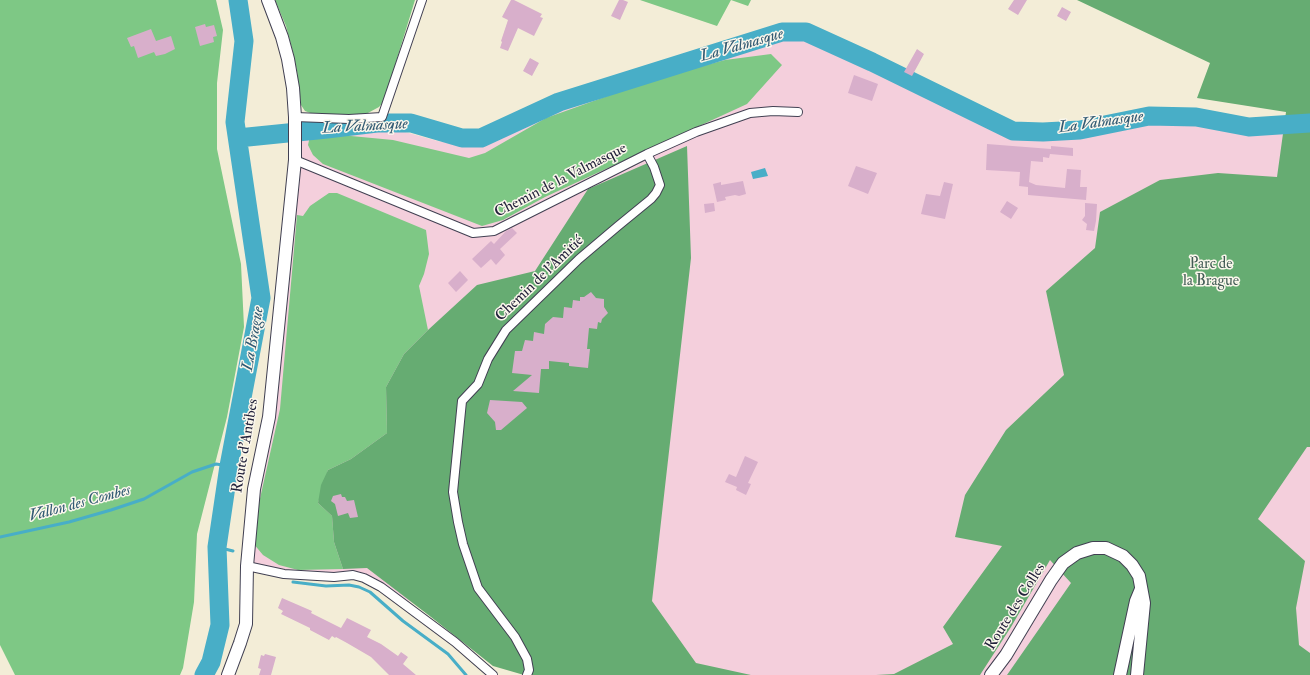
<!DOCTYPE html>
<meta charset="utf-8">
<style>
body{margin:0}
canvas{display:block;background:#f3edd7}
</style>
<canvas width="1310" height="675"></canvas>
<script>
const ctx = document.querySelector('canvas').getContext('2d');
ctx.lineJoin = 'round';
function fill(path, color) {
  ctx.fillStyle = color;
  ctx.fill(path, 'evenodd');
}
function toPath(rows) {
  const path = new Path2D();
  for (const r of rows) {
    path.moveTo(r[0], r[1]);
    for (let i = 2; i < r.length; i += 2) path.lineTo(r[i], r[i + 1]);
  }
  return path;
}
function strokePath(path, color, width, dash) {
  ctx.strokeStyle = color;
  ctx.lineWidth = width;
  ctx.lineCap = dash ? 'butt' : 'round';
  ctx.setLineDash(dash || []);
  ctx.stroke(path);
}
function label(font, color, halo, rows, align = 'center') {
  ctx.font = font + ' "IM FELL Double Pica",serif';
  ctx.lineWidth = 3;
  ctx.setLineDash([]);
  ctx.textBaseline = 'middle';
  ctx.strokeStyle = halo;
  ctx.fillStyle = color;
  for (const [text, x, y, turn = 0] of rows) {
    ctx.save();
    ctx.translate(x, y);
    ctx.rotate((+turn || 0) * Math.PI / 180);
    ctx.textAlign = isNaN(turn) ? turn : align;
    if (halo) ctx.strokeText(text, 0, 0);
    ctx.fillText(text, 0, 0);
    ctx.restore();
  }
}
const built = toPath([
 [782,32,806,32,872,62,1013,131,1043,132,1080,130,1149,116,1196,117,1249,127,1310,123,1310,675,553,675,364,578,248,566,302,138,329,132,375,131,405,132,441,142,462,138,481,138,559,102]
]);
const green = toPath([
 [0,0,216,0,223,30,217,83,217,149,241,264,244,327,227,417,197,534,194,602,183,668,180,675,15,675,0,645],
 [275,0,415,0,384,101,379,107,366,114,324,115,313,114,305,111,301,105,297,71,293,52,286,26],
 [640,0,751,0,748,6,731,0,717,26],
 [771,54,782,65,747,104,545,197,503,220,482,226,323,164,313,155,308,145,310,136,318,134,351,136,393,140,469,158,485,153,546,118,602,98,665,76,725,60],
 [329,193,337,193,426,230,429,254,424,274,419,286,428,330,404,354,386,387,387,433,351,459,328,470,318,503,332,516,334,542,343,569,298,570,279,565,263,555,253,543,259,503,280,409,297,215,303,216,310,206]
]);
const forest = toPath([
 [1077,0,1310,0,1310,447,1307,447,1258,519,1305,561,1296,608,1299,645,1310,653,1310,675,1007,675,1071,583,1050,560,1011,627,980,675,876,675,894,674,953,644,943,627,1002,546,955,537,965,495,1006,430,1064,375,1046,291,1095,248,1100,212,1160,180,1218,173,1277,177,1286,112,1197,98,1210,63],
 [687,146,691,258,652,601,696,663,751,675,524,675,493,666,431,617,367,568,343,569,334,542,332,516,318,503,321,485,328,470,351,459,387,433,386,387,404,354,428,330,477,285,535,271,588,189]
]);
const water = toPath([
 [765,168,768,176,753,179,751,172]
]);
const stream = toPath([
 [0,537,69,522,111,510,144,499,192,472,216,464,229,466],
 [217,547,233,551],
 [293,582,326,586,349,585,359,587,370,592,403,621,448,654,466,675]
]);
const river = toPath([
 [238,138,327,129,377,123,411,123,462,138,481,138,559,102,782,32,806,32,872,62,1013,131,1043,132,1080,130,1149,116,1196,117,1249,127,1310,123],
 [204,675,211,662,220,625,217,547,229,466,261,298,235,122,244,41,238,0]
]);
const building = toPath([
 [511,0,514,0,542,14,540,17,543,18,534,36,518,28,508,51,500,48,502,42,501,41,508,20,502,17],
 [619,0,623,0,628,2,620,20,611,16],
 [1014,0,1027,0,1018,15,1008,9],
 [1062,7,1071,12,1066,21,1057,16],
 [205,24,206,27,214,25,217,36,213,37,214,42,200,46,195,27],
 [151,29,156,41,171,36,175,49,165,54,156,56,154,52,138,58,134,46,131,47,127,38],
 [917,49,924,54,912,76,904,72],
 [530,58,539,63,532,76,523,71],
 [854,75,878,84,872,101,848,93],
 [987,144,1051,149,1051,146,1073,148,1073,156,1050,154,1049,158,1043,157,1043,162,1031,161,1029,182,1036,185,1065,188,1067,169,1081,170,1080,187,1087,187,1086,200,1028,195,1028,187,1019,186,1020,172,986,170],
 [856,166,877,173,868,194,848,186],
 [743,181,746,194,739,196,735,195,725,197,726,200,717,202,713,184,721,182,721,185],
 [944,182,953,184,945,219,921,214,926,194,940,196],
 [1007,201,1018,208,1011,219,1000,212],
 [714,203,715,211,705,213,704,204],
 [1085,203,1097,204,1096,221,1094,231,1086,230,1087,224,1082,220,1085,216],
 [512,228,517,233,500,249,505,255,496,265,491,259,481,268,472,259,491,241,494,244,506,231],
 [460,271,468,280,456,292,448,283],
 [591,292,596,298,604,299,604,307,608,313,602,319,601,323,598,322,597,329,589,328,587,349,590,349,588,368,569,366,569,363,549,361,549,369,541,369,539,393,513,391,532,375,512,373,515,351,522,351,525,340,533,341,534,332,544,334,545,324,553,317,563,318,564,307,572,308,573,300,580,301,580,297,584,297],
 [490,400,522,402,527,408,501,430,496,430,495,422,487,413],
 [745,456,758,462,748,483,751,484,746,495,736,490,737,487,725,482,729,474,736,477],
 [341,494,342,497,345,497,347,501,354,500,358,517,350,518,348,513,338,516,335,504,331,501,333,496],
 [282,598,312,611,311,613,341,628,347,618,371,630,367,637,381,644,398,656,401,652,408,657,403,664,416,675,389,675,371,657,347,643,336,637,335,638,332,636,329,640,310,630,310,628,281,614,283,611,278,608],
 [265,654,276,657,271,675,259,675,261,669,258,668,261,655,264,656]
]);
const street = toPath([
 [295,117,349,119,382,117,422,0],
 [295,160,473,233,494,231,647,154,696,132,750,113,773,111,798,112],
 [247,566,284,574,334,577,353,575,364,578,381,587,455,642,493,675],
 [527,675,529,670,527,659,515,637,478,588,463,544,458,522,453,492,462,401,478,384,488,359,506,330,579,259,618,226,651,199,656,193,660,185,654,167,647,154]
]);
const secondary = toPath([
 [228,675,240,643,246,624,247,566,254,489,269,417,295,160,295,117,293,88,288,59,282,37,268,0],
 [991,675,1006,655,1051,580,1063,563,1077,553,1093,548,1106,548,1123,556,1132,565,1139,576,1144,603,1137,675],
 [1120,675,1136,601,1141,589]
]);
const streetNames = [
 ["Chemin de la Valmasque",561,181,-27],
 ["Chemin de l'Amitié",540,279,-44],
 ["Route d'Antibes",246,446,-80],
 ["Route des Colles",1016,607,-58]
];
const parkNames = [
 ["Parc de",1211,265],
 ["la Brague",1211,282]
];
const waterNames = [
 ["La Valmasque",742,46,-16],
 ["La Valmasque",1101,123,-8],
 ["La Valmasque",365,127,-3],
 ["La Brague",254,339,-80],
 ["Vallon des Combes",80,504,-15]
];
fill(built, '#f4cfdc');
fill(green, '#7ec885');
fill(forest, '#66ac72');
fill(water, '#48aec7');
strokePath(stream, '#48aec7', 3);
strokePath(river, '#48aec7', 19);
fill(building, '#d8afcb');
strokePath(street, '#414052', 10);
strokePath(secondary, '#414052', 14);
strokePath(street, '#fff', 8);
strokePath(secondary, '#fff', 12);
label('15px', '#22223b', '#fbf7ec', streetNames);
label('15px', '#425c55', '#fbf7ec', parkNames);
label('italic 16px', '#315a73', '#fbf7ec', waterNames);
</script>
